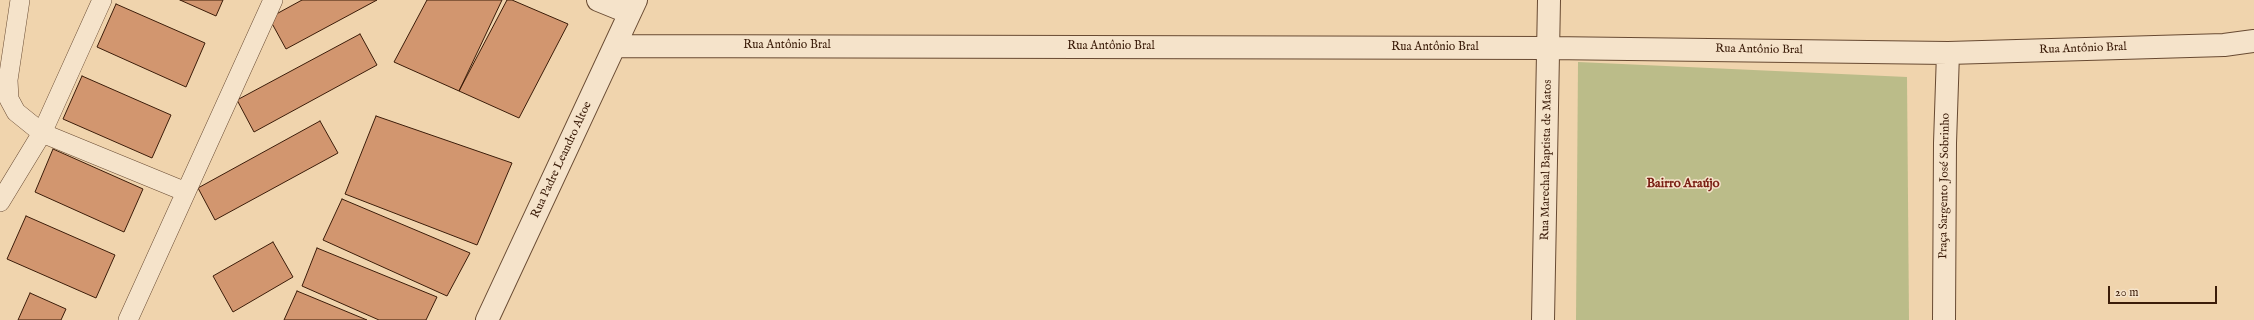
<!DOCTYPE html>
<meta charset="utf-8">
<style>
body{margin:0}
#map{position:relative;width:2254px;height:320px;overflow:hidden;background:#f0d4ad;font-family:"IM FELL English",serif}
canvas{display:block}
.scale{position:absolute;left:2108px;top:286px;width:109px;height:18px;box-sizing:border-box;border:2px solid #3b1c09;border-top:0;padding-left:5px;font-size:12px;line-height:14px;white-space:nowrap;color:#3b1c09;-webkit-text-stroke:3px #f5e3ca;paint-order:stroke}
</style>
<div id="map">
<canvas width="2254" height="320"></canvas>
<div class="scale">20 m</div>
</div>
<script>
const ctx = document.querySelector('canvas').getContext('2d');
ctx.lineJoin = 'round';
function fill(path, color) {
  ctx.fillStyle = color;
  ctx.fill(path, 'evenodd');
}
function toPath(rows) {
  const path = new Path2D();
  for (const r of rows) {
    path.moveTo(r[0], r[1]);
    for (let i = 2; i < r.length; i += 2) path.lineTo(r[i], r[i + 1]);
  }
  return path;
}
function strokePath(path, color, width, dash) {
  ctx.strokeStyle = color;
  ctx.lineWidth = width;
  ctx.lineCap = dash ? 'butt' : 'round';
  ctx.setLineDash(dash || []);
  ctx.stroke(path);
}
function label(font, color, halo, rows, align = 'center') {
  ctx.font = font + ' "IM FELL English",serif';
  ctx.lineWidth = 3;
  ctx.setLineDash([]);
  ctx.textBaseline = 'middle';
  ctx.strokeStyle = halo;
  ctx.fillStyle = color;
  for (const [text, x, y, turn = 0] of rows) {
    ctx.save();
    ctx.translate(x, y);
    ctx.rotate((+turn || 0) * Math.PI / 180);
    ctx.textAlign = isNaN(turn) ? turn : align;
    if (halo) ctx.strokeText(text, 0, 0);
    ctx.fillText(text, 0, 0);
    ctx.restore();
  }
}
const green = toPath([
 [1578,62,1907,77,1909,320,1576,320]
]);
const building = toPath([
 [180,0,223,0,216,16,180,0],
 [302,0,377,0,286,49,269,18,302,0],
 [427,0,502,0,459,91,394,62,427,0],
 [507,0,512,0,568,24,519,118,459,91,507,0],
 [116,4,205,43,186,87,97,47,116,4],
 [360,34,377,65,254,132,237,100,360,34],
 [82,76,171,115,152,158,63,119,82,76],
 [376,116,512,163,477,245,345,194,376,116],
 [320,121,338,153,215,220,198,188,320,121],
 [53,149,143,189,124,232,35,192,53,149],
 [342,199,470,253,447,296,323,240,342,199],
 [26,216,115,255,96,298,7,259,26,216],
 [273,242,293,277,233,312,213,276,273,242],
 [317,248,437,297,426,320,379,320,302,286,317,248],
 [297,291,367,320,284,320,297,291],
 [30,293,66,309,61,320,18,320,30,293]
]);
const service = toPath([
 [20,0,8,80,9,99,16,112,42,133,102,0],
 [0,202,42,133,186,192],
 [128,320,273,0]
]);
const minor = toPath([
 [598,0,630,13],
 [615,46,1549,48,1948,53,2224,45,2254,41],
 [487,320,636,0],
 [1543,320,1549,0],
 [1944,320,1945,143,1948,53]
]);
const streetNames = [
 ["Rua Antônio Bral",787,46],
 ["Rua Antônio Bral",1111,47],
 ["Rua Antônio Bral",1435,48],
 ["Rua Antônio Bral",2083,49,-2],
 ["Rua Antônio Bral",1759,50,1],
 ["Rua Padre Leandro Altoe",562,160,-65],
 ["Rua Marechal Baptista de Matos",1547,160,-89],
 ["Praça Sargento José Sobrinho",1945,186,-89]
];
const neighbourhoodNames = [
 ["Bairro Araújo",1683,184]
];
fill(green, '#bbbc89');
fill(building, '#d2966f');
strokePath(building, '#3b1c09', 1);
strokePath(service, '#684a32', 20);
strokePath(minor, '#684a32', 24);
strokePath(service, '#f5e3ca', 19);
strokePath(minor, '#f5e3ca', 22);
label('12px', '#3b1c09', '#f5e3ca', streetNames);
label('bold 13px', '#7a1f14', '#f5e3ca', neighbourhoodNames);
</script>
